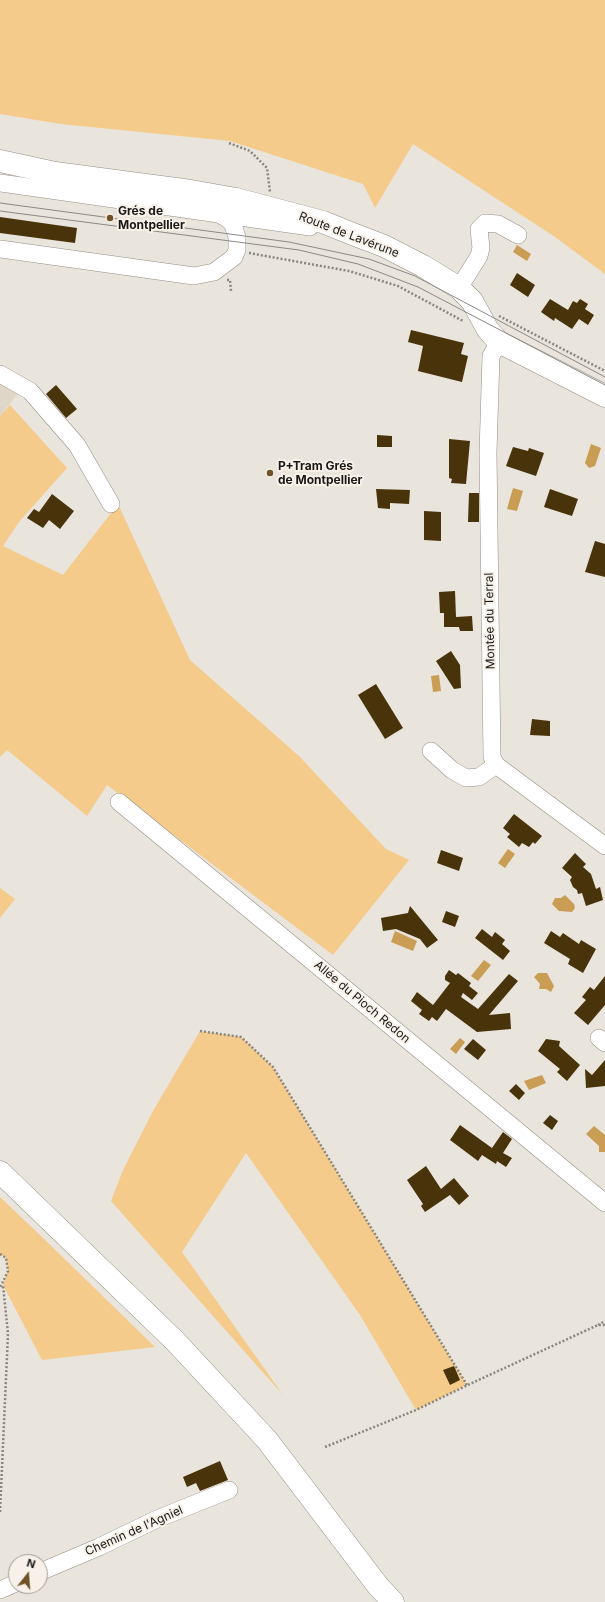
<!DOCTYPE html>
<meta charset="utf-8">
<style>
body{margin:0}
#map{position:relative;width:605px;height:1602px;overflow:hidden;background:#e9e4dc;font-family:Inter,sans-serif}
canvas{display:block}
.north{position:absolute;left:8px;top:1554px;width:40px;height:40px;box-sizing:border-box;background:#f7f1e9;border:1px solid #9f9b95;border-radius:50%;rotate:17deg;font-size:11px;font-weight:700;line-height:16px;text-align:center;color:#1b1917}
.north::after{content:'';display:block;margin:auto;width:14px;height:18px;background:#6f5326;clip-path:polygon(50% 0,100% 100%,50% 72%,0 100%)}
</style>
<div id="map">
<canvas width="605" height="1602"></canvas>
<div class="north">N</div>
</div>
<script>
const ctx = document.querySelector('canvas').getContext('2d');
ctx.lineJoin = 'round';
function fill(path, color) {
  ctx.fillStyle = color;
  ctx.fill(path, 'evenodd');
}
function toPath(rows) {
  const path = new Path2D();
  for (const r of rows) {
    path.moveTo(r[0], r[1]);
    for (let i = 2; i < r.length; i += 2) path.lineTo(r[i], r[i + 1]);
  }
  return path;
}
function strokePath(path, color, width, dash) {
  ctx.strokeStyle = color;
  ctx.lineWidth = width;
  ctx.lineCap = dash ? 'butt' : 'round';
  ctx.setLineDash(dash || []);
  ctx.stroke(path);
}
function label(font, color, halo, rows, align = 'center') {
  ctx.font = font + ' Inter,sans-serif';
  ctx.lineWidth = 4;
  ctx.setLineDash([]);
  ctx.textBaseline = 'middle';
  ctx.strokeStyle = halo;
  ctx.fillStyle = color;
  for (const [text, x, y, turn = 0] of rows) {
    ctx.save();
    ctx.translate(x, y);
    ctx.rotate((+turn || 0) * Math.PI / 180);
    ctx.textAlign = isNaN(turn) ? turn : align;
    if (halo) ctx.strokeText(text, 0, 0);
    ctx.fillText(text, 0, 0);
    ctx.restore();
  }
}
const built = toPath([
 [0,380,20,391,0,416]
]);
const green = toPath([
 [0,0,605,0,605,274,555,237,413,144,375,208,363,184,230,141,61,124,0,114],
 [10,405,67,468,19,522,3,546,63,575,118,504,190,660,299,756,386,849,409,860,333,955,107,785,87,816,7,750,0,757,0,416],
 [0,888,15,899,0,918],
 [200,1031,241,1037,273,1067,467,1385,416,1410,360,1315,246,1153,182,1252,283,1395,111,1201,123,1170,153,1111],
 [0,1197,42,1237,155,1347,42,1360,3,1285,8,1271,6,1258,0,1254]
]);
const water = toPath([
 [517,245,531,254,527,261,513,252],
 [591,444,601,448,595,466,589,468,585,463],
 [513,488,523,491,517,511,507,509],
 [439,675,441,691,433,692,431,676],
 [508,849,515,854,505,868,498,863],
 [565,895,574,904,575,908,572,912,559,911,552,904,555,898,561,898],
 [395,931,417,941,413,951,391,942],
 [484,960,491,965,478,981,471,976],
 [538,973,547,973,554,986,551,992,546,989,539,989,540,984,534,977],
 [460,1038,465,1042,456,1054,450,1049],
 [542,1075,546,1083,529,1090,524,1081],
 [594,1126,605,1135,605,1152,599,1152,599,1146,586,1134]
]);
const building = toPath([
 [0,217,77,228,75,243,0,233],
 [517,273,535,285,528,297,510,285],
 [550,299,568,310,573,301,577,303,580,299,588,304,585,309,594,315,588,325,579,319,572,329,555,318,554,321,541,312],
 [411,330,464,343,461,354,468,356,462,382,418,371,423,346,408,342],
 [56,385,77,409,66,418,46,394],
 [377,435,392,436,392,447,377,447],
 [449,439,470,441,466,484,451,483,452,479,449,478],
 [513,447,528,451,529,448,544,453,536,476,506,466],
 [376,489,410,490,409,504,390,503,390,509,378,508],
 [550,489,578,499,572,516,544,507],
 [469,493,479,493,479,522,468,522],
 [52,494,74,511,60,529,49,520,43,528,27,518,34,509,39,512],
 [424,511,441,512,441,541,424,540],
 [595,541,605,544,605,577,585,572],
 [455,591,456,617,472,616,473,631,460,631,459,627,444,627,444,613,440,613,439,592],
 [451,651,460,665,461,688,454,689,436,661],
 [376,684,403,728,385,739,358,695],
 [532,719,550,721,550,736,530,735],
 [514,814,542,836,535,844,533,842,529,847,522,843,519,847,507,837,510,834,503,828],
 [441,850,463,858,459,871,437,863],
 [575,853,586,864,583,867,591,874,596,889,600,887,603,900,586,906,582,893,578,894,577,890,573,887,570,880,572,877,562,868],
 [410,906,438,940,427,948,420,939,396,929,383,931,381,918,408,913],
 [446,911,459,916,455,927,442,922],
 [482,929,492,937,495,932,505,940,502,944,510,951,503,960,475,938],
 [551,931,560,937,563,933,579,944,581,940,596,949,583,973,568,964,570,959,544,943],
 [449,970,456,975,458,973,471,983,469,986,478,993,472,1000,463,993,461,997,478,1009,509,974,518,981,489,1015,510,1013,511,1029,477,1032,446,1009,437,1021,432,1017,429,1021,419,1014,422,1010,411,1001,417,992,433,1005,450,983,445,980,445,976],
 [605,976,605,1005,588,1025,574,1013,586,1000,582,997,590,987,594,990],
 [473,1039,486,1050,478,1060,464,1049],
 [546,1039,560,1041,559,1046,580,1065,567,1081,557,1072,560,1069,538,1051],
 [605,1060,605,1086,586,1088,585,1069,592,1075],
 [516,1084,525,1093,519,1100,509,1091],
 [550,1115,558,1121,552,1130,543,1123],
 [460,1125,492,1148,503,1132,512,1139,503,1153,512,1158,506,1167,497,1161,496,1164,482,1155,478,1161,450,1140],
 [426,1166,441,1189,454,1178,469,1196,459,1205,450,1195,425,1212,421,1206,423,1204,407,1180],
 [454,1366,460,1380,450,1385,443,1370],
 [220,1461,228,1480,200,1491,196,1483,187,1487,183,1477]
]);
const path = toPath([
 [229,143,250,151,267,168,270,192],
 [249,253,349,271,398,286,463,321],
 [227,280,230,280,231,291],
 [499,316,605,371],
 [200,1031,241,1037,273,1067,467,1385],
 [0,1254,6,1258,8,1271,0,1288],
 [598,1325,605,1321],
 [325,1447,416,1410,472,1383,598,1325,605,1325],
 [0,1512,8,1334,3,1285]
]);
const minor = toPath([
 [0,183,219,214,229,220,233,225,237,237,237,250,234,257,214,272,194,276,0,249],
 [219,214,310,227],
 [459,288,479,256,481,248,479,229,485,223,498,224,518,235],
 [499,342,491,356,488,453,492,757,496,765,605,846],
 [0,374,30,391,77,445,111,504],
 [431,751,452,770,466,778,479,777,496,765],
 [119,802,605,1203],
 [599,1038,605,1043],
 [40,1572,99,1547,157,1519,229,1490],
 [0,1590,16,1583]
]);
const major = toPath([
 [0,161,55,173,191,191,236,199,323,222,350,233,384,246,423,266,459,288,472,301,488,330,499,342,605,396],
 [0,1172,175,1341,267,1440,378,1586,393,1602]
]);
const tram = toPath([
 [0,203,289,242,369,259,415,276,605,377],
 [0,211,299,250,358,264,418,287,605,385]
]);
const markers = [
 [110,218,4,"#6f5326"],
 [270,473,4,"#6f5326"]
];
const poiNames = [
 ["Grés de",118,211],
 ["Montpellier",118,225],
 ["P+Tram Grés",278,466],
 ["de Montpellier",278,480]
];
const streetNames = [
 ["Route de Lavérune",349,235,21],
 ["Montée du Terral",490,621,-91],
 ["Allée du Pioch Redon",362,1002,40],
 ["Chemin de l'Agniel",134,1531,-24]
];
fill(built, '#e0d6c8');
fill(green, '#f5cb8b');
fill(water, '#ca9d55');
fill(building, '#49330a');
strokePath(minor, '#948f88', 18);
strokePath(major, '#948f88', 23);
strokePath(path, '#898681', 2.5, [2, 2]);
strokePath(minor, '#fff', 17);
strokePath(major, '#fff', 22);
strokePath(tram, '#8c8883', 1);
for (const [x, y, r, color] of markers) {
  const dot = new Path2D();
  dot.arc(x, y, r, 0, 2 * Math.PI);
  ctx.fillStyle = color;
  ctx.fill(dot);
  strokePath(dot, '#f7f1e9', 1.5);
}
label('bold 12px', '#1b1917', '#f7f1e9', poiNames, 'left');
label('12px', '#1b1917', '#f7f1e9', streetNames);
</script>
